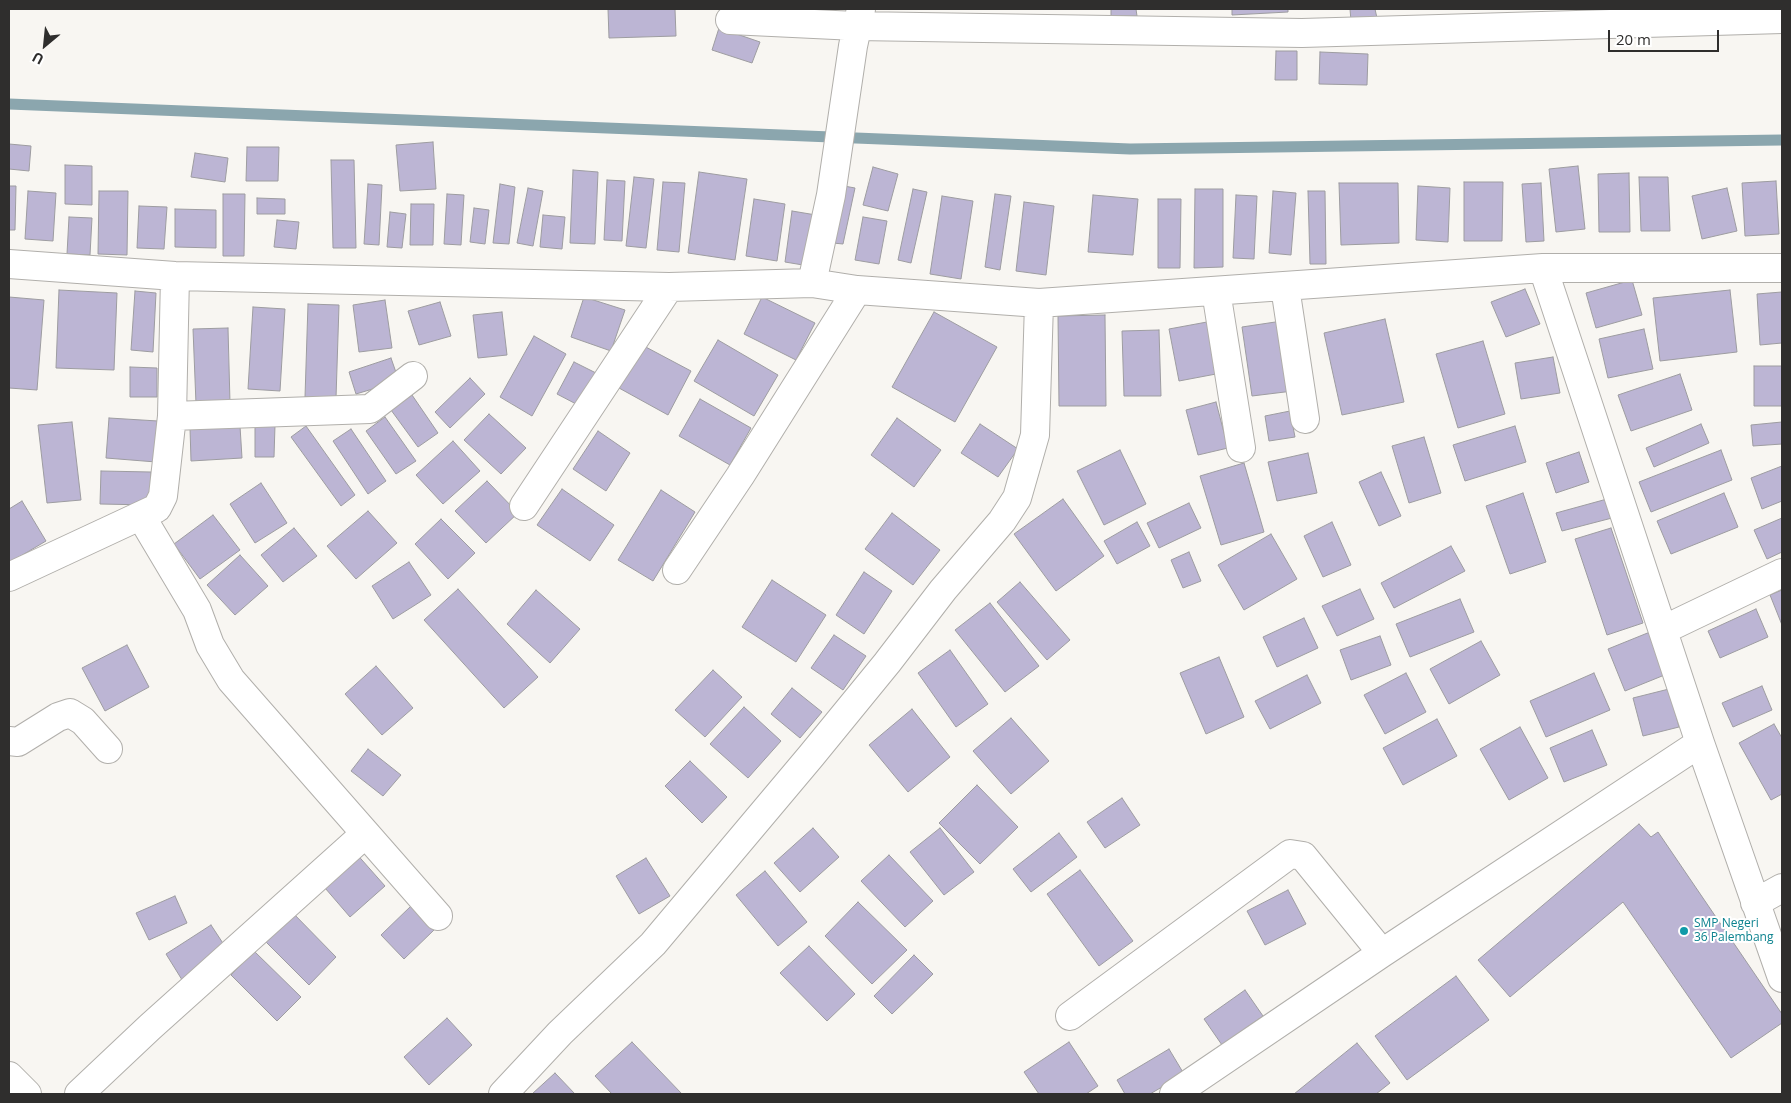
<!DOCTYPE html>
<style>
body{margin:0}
#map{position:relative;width:1791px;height:1103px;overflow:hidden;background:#f8f6f2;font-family:"Open Sans",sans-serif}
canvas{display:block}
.frame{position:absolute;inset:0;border:10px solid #2f2e2d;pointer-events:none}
.north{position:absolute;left:20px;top:20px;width:50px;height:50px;-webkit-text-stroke:4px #fff;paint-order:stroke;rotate:208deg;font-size:14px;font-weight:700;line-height:20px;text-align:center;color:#2f2e2d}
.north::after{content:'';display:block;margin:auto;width:18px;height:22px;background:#2f2e2d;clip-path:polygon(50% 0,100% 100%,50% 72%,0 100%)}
.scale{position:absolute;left:1608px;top:30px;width:111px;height:22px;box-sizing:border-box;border:2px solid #2f2e2d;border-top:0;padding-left:6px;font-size:15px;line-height:18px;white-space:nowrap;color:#2f2e2d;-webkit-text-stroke:4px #fff;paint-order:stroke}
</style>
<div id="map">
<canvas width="1791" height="1103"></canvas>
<div class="frame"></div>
<div class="north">U</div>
<div class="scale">20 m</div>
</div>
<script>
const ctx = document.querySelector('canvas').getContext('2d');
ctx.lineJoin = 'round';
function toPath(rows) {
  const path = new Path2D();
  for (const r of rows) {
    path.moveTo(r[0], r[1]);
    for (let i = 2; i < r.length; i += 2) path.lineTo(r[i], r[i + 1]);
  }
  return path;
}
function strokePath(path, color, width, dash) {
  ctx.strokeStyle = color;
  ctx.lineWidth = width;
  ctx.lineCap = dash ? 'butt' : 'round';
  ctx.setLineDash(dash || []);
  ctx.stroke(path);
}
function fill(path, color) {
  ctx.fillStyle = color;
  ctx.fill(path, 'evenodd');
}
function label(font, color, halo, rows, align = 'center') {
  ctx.font = font + ' "Open Sans",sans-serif';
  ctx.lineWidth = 4;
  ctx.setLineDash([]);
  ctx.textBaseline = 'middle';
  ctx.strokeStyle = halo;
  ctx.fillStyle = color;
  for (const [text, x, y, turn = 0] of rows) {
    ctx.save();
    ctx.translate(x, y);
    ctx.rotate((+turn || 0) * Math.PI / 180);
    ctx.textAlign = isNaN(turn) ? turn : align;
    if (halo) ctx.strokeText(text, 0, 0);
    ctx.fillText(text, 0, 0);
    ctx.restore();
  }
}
const stream = toPath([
 [9,104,1130,149,1782,140]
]);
const building = toPath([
 [608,9,675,9,676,36,609,38,608,9],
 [1111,9,1136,9,1137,16,1111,16,1111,9],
 [1232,9,1288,9,1288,12,1232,15,1232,9],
 [1350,9,1375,9,1377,18,1351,21,1350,9],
 [719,28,760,42,752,63,712,50,719,28],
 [1276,51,1297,51,1297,80,1275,80,1276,51],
 [1320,52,1368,54,1367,85,1319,84,1320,52],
 [433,142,436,189,400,191,396,145,433,142],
 [9,144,31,146,29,171,9,169,9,144],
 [247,147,279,147,278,181,246,181,247,147],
 [195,153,228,158,225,182,191,177,195,153],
 [331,160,354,160,356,248,333,248,331,160],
 [65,165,92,166,92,205,65,204,65,165],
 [1578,166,1585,229,1556,232,1549,169,1578,166],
 [873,167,898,174,888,211,863,205,873,167],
 [573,170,598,172,595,244,570,243,573,170],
 [699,172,747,179,735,260,688,253,699,172],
 [1629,173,1630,232,1599,232,1598,174,1629,173],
 [634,177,654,179,646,248,626,246,634,177],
 [1639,177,1668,177,1670,231,1641,231,1639,177],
 [607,180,625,181,622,241,604,240,607,180],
 [1776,181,1779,234,1745,236,1742,183,1776,181],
 [663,182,685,183,679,252,657,250,663,182],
 [1464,182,1503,182,1502,241,1464,241,1464,182],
 [1339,183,1398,183,1399,243,1341,245,1339,183],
 [1541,183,1544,241,1526,242,1522,184,1541,183],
 [368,184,382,185,379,245,364,244,368,184],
 [500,184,515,187,509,244,493,243,500,184],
 [9,186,16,186,15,230,9,230,9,186],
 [844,186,855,188,843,244,833,243,844,186],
 [1418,186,1450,188,1448,242,1416,240,1418,186],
 [528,188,543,191,533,246,517,243,528,188],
 [1727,188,1737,231,1702,239,1692,196,1727,188],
 [913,189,927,192,911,263,898,260,913,189],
 [1195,189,1223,189,1223,267,1194,268,1195,189],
 [28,191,56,193,53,241,25,239,28,191],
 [99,191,128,191,127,255,98,254,99,191],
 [1273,191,1296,193,1291,255,1269,253,1273,191],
 [1308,191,1325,191,1326,264,1310,264,1308,191],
 [223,194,245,194,244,256,223,256,223,194],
 [447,194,464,195,461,245,444,244,447,194],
 [995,194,1011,196,1000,270,985,267,995,194],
 [1093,195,1138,199,1133,255,1088,252,1093,195],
 [1236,195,1257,196,1254,259,1233,258,1236,195],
 [942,196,973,201,961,279,930,274,942,196],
 [257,198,285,199,285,214,257,214,257,198],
 [754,199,785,204,777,261,746,256,754,199],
 [1158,199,1181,199,1180,268,1158,268,1158,199],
 [1024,202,1054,206,1046,275,1016,271,1024,202],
 [411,204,434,204,433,245,410,245,411,204],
 [139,206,167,207,164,249,137,248,139,206],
 [474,208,489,210,485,244,470,242,474,208],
 [175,209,216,210,216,248,175,247,175,209],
 [792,211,816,215,809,266,785,262,792,211],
 [390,212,406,214,402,248,387,247,390,212],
 [543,215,565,217,562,249,540,247,543,215],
 [69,217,92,218,90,255,67,254,69,217],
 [863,217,887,221,879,264,855,260,863,217],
 [277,220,299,222,296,249,274,247,277,220],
 [1632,280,1642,315,1596,328,1586,293,1632,280],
 [1525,289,1540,324,1506,337,1491,302,1525,289],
 [59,290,117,293,114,370,56,368,59,290],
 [1730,290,1737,352,1660,361,1653,298,1730,290],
 [135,291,156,293,153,352,131,350,135,291],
 [1782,292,1782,343,1760,345,1757,294,1782,292],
 [9,297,44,300,37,390,9,388,9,297],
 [584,297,625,310,611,351,571,337,584,297],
 [762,297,815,323,796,360,744,334,762,297],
 [385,300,392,348,359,352,353,305,385,300],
 [440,302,451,336,419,345,408,311,440,302],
 [308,304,339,305,336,398,305,397,308,304],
 [253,307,285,309,280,391,248,389,253,307],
 [502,312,507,355,478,358,473,315,502,312],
 [934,312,997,347,955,422,892,387,934,312],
 [1105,315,1106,406,1059,406,1058,316,1105,315],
 [1385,319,1404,402,1342,415,1324,333,1385,319],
 [1282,321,1293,391,1252,396,1242,327,1282,321],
 [1207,322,1216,374,1179,381,1169,329,1207,322],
 [228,328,230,403,196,404,193,329,228,328],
 [1644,329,1653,369,1608,378,1599,339,1644,329],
 [1159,330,1161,396,1124,396,1122,331,1159,330],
 [534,336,566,354,532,416,500,397,534,336],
 [718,340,778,375,754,416,694,381,718,340],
 [1483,341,1505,414,1458,428,1436,354,1483,341],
 [642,345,691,371,668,415,619,388,642,345],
 [1553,357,1560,393,1521,399,1515,363,1553,357],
 [391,358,399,381,356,394,349,372,391,358],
 [574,362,596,373,578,405,557,394,574,362],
 [1754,366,1782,366,1782,406,1754,406,1754,366],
 [130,367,157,368,157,397,130,397,130,367],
 [1680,374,1692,410,1631,431,1618,395,1680,374],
 [470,378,485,394,450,428,435,412,470,378],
 [412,395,438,433,418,447,391,410,412,395],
 [700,399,751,428,730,465,679,436,700,399],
 [1216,402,1228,448,1198,455,1186,410,1216,402],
 [1290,411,1295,437,1269,441,1265,416,1290,411],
 [489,414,526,448,501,474,464,440,489,414],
 [385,417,416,461,396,474,366,431,385,417],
 [109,418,158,421,156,462,106,458,109,418],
 [897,418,941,450,914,487,871,455,897,418],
 [72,422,81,500,47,503,38,425,72,422],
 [1782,422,1782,444,1753,446,1751,425,1782,422],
 [980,424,1018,449,998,477,961,453,980,424],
 [1701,424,1709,443,1654,467,1646,448,1701,424],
 [255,425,275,425,274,457,255,457,255,425],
 [240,426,242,458,191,461,190,428,240,426],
 [306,426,355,495,341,506,291,437,306,426],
 [1515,426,1526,462,1465,481,1453,445,1515,426],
 [351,429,386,481,368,494,333,441,351,429],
 [598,431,630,453,606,491,573,469,598,431],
 [1424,437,1441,493,1409,503,1392,446,1424,437],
 [453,441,480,471,443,504,416,475,453,441],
 [1120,450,1146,504,1104,525,1077,471,1120,450],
 [1721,450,1732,480,1651,512,1639,482,1721,450],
 [1579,452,1589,482,1556,493,1546,463,1579,452],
 [1308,453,1317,493,1277,501,1268,462,1308,453],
 [1244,463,1264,532,1221,545,1200,476,1244,463],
 [1782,466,1782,501,1762,509,1751,478,1782,466],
 [101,471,151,472,150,505,100,504,101,471],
 [1381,472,1401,516,1379,526,1359,482,1381,472],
 [487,481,518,513,486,543,455,511,487,481],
 [261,483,287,523,255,543,230,504,261,483],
 [562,489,614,525,590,561,537,525,562,489],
 [661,490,695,512,653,581,618,560,661,490],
 [1523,493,1546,562,1510,574,1486,506,1523,493],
 [1724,493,1738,527,1671,554,1657,521,1724,493],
 [1063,499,1104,556,1056,591,1014,534,1063,499],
 [1607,499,1612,518,1562,531,1556,513,1607,499],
 [22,501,46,541,9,563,9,509,22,501],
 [1189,503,1201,528,1159,548,1147,523,1189,503],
 [368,511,397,543,356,579,327,546,368,511],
 [892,513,940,550,913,585,865,549,892,513],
 [213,515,240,550,200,579,174,544,213,515],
 [1782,518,1782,552,1767,559,1754,530,1782,518],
 [441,519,475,553,448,579,415,544,441,519],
 [1137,522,1150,546,1117,564,1104,541,1137,522],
 [1332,522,1351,565,1323,577,1304,536,1332,522],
 [294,528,317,556,283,582,261,555,294,528],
 [1611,528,1643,623,1607,635,1575,539,1611,528],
 [1271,534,1297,579,1244,610,1218,565,1271,534],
 [1451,546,1465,571,1394,608,1381,583,1451,546],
 [1189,552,1201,581,1183,588,1171,560,1189,552],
 [240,555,268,586,235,615,207,585,240,555],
 [409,562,431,595,393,619,372,586,409,562],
 [864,572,892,591,864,634,836,615,864,572],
 [772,580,826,615,796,662,742,627,772,580],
 [1020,582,1070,640,1047,660,997,602,1020,582],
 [458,589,538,677,504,708,424,620,458,589],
 [1360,589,1374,619,1337,636,1322,606,1360,589],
 [536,590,580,629,550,663,507,624,536,590],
 [1782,590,1782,625,1770,595,1782,590],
 [1460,599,1474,632,1410,657,1396,624,1460,599],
 [990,603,1039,666,1005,692,955,630,990,603],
 [1756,609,1768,637,1720,658,1708,631,1756,609],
 [1304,618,1318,648,1277,667,1263,637,1304,618],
 [1650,632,1667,674,1625,691,1608,649,1650,632],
 [834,635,866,656,843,690,811,668,834,635],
 [1380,636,1391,665,1351,680,1340,650,1380,636],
 [1481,641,1500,675,1449,704,1430,669,1481,641],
 [127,645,149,687,105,711,82,668,127,645],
 [950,650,988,704,956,727,918,673,950,650],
 [1219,657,1244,717,1206,734,1180,673,1219,657],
 [376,666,413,708,382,735,345,694,376,666],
 [713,670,742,697,705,737,675,710,713,670],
 [1406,673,1426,712,1385,734,1364,695,1406,673],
 [1594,673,1610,710,1546,737,1530,701,1594,673],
 [1307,675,1321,703,1270,729,1255,701,1307,675],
 [1762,686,1772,710,1733,727,1722,703,1762,686],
 [792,688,822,712,800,738,771,714,792,688],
 [1669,689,1679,727,1643,736,1633,698,1669,689],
 [744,707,781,741,748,778,710,744,744,707],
 [912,709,950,757,908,792,869,745,912,709],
 [1011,718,1049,761,1011,794,973,751,1011,718],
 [1437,719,1457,756,1403,785,1383,748,1437,719],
 [1774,724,1782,738,1782,794,1771,800,1739,743,1774,724],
 [1520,727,1548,778,1509,800,1480,749,1520,727],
 [1592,730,1607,765,1564,782,1550,748,1592,730],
 [368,749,401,775,383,796,351,771,368,749],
 [690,761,727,797,702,823,665,786,690,761],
 [977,785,1018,827,980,864,939,823,977,785],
 [1122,798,1140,825,1105,848,1087,822,1122,798],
 [1639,824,1651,837,1658,832,1782,1014,1782,1023,1731,1058,1623,902,1510,997,1478,960,1639,824],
 [813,828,839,857,800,892,774,863,813,828],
 [940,828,974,872,944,895,910,852,940,828],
 [1059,833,1077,857,1031,892,1013,869,1059,833],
 [354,851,385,886,350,917,319,881,354,851],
 [889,855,933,901,905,927,861,881,889,855],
 [646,858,670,896,639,914,616,876,646,858],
 [1080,870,1133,941,1099,966,1047,894,1080,870],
 [765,871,807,922,778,946,736,895,765,871],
 [1288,890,1306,924,1265,945,1247,911,1288,890],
 [175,896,187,923,149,940,136,913,175,896],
 [858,902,907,950,872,984,825,936,858,902],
 [411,906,434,930,404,959,381,935,411,906],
 [290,910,336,957,309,985,262,938,290,910],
 [211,925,230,954,184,983,166,954,211,925],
 [809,946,855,994,827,1021,780,973,809,946],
 [254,951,301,997,277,1021,231,975,254,951],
 [914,955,933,974,892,1014,874,996,914,955],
 [1456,976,1489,1020,1407,1080,1375,1036,1456,976],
 [1245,990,1263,1016,1222,1045,1204,1019,1245,990],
 [447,1018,472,1045,429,1085,404,1057,447,1018],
 [632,1042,682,1094,612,1094,595,1076,632,1042],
 [1069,1042,1098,1086,1086,1094,1039,1094,1024,1072,1069,1042],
 [1357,1043,1390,1083,1376,1094,1294,1094,1357,1043],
 [1169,1049,1184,1074,1150,1094,1125,1094,1117,1080,1169,1049],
 [555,1073,575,1094,532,1094,555,1073]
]);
const minor = toPath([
 [730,20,856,26,1302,33,1782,19],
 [9,264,175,276,669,287,812,283,857,290,1039,303,1543,268,1782,268],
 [1543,268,1700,743,1782,978],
 [175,276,172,416,370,409,413,376],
 [812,283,831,195,853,46,861,9],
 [1285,287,1305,419],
 [1216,291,1241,448],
 [524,506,669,287],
 [141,516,197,610,210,645,231,680,438,916],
 [677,570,740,476,857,290],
 [9,577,157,508,163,496,172,416],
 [1663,630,1782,573],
 [9,741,18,742,58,717,70,713,83,721,108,749],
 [1755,903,1782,888],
 [1070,1016,1290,854,1303,856,1382,953],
 [9,1076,27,1094],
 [79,1094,150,1027,365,834],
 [503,1094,560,1033,653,944,811,756,887,663,943,590,1002,521,1017,498,1035,435,1039,303],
 [1174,1094,1382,953,1700,743]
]);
const markers = [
 [1684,931,5,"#0f9aa8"]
];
const cultureNames = [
 ["SMP Negeri",1694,924],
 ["36 Palembang",1694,938]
];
strokePath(stream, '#8ba6ae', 11);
fill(building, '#bcb5d4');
strokePath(building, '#9d9ca0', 1);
strokePath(minor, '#b1afab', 30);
strokePath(minor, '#fff', 28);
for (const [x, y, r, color] of markers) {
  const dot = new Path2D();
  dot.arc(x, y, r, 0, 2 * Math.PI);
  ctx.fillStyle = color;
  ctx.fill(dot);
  strokePath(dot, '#fff', 2);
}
label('12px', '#0d838f', '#fff', cultureNames, 'left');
</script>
